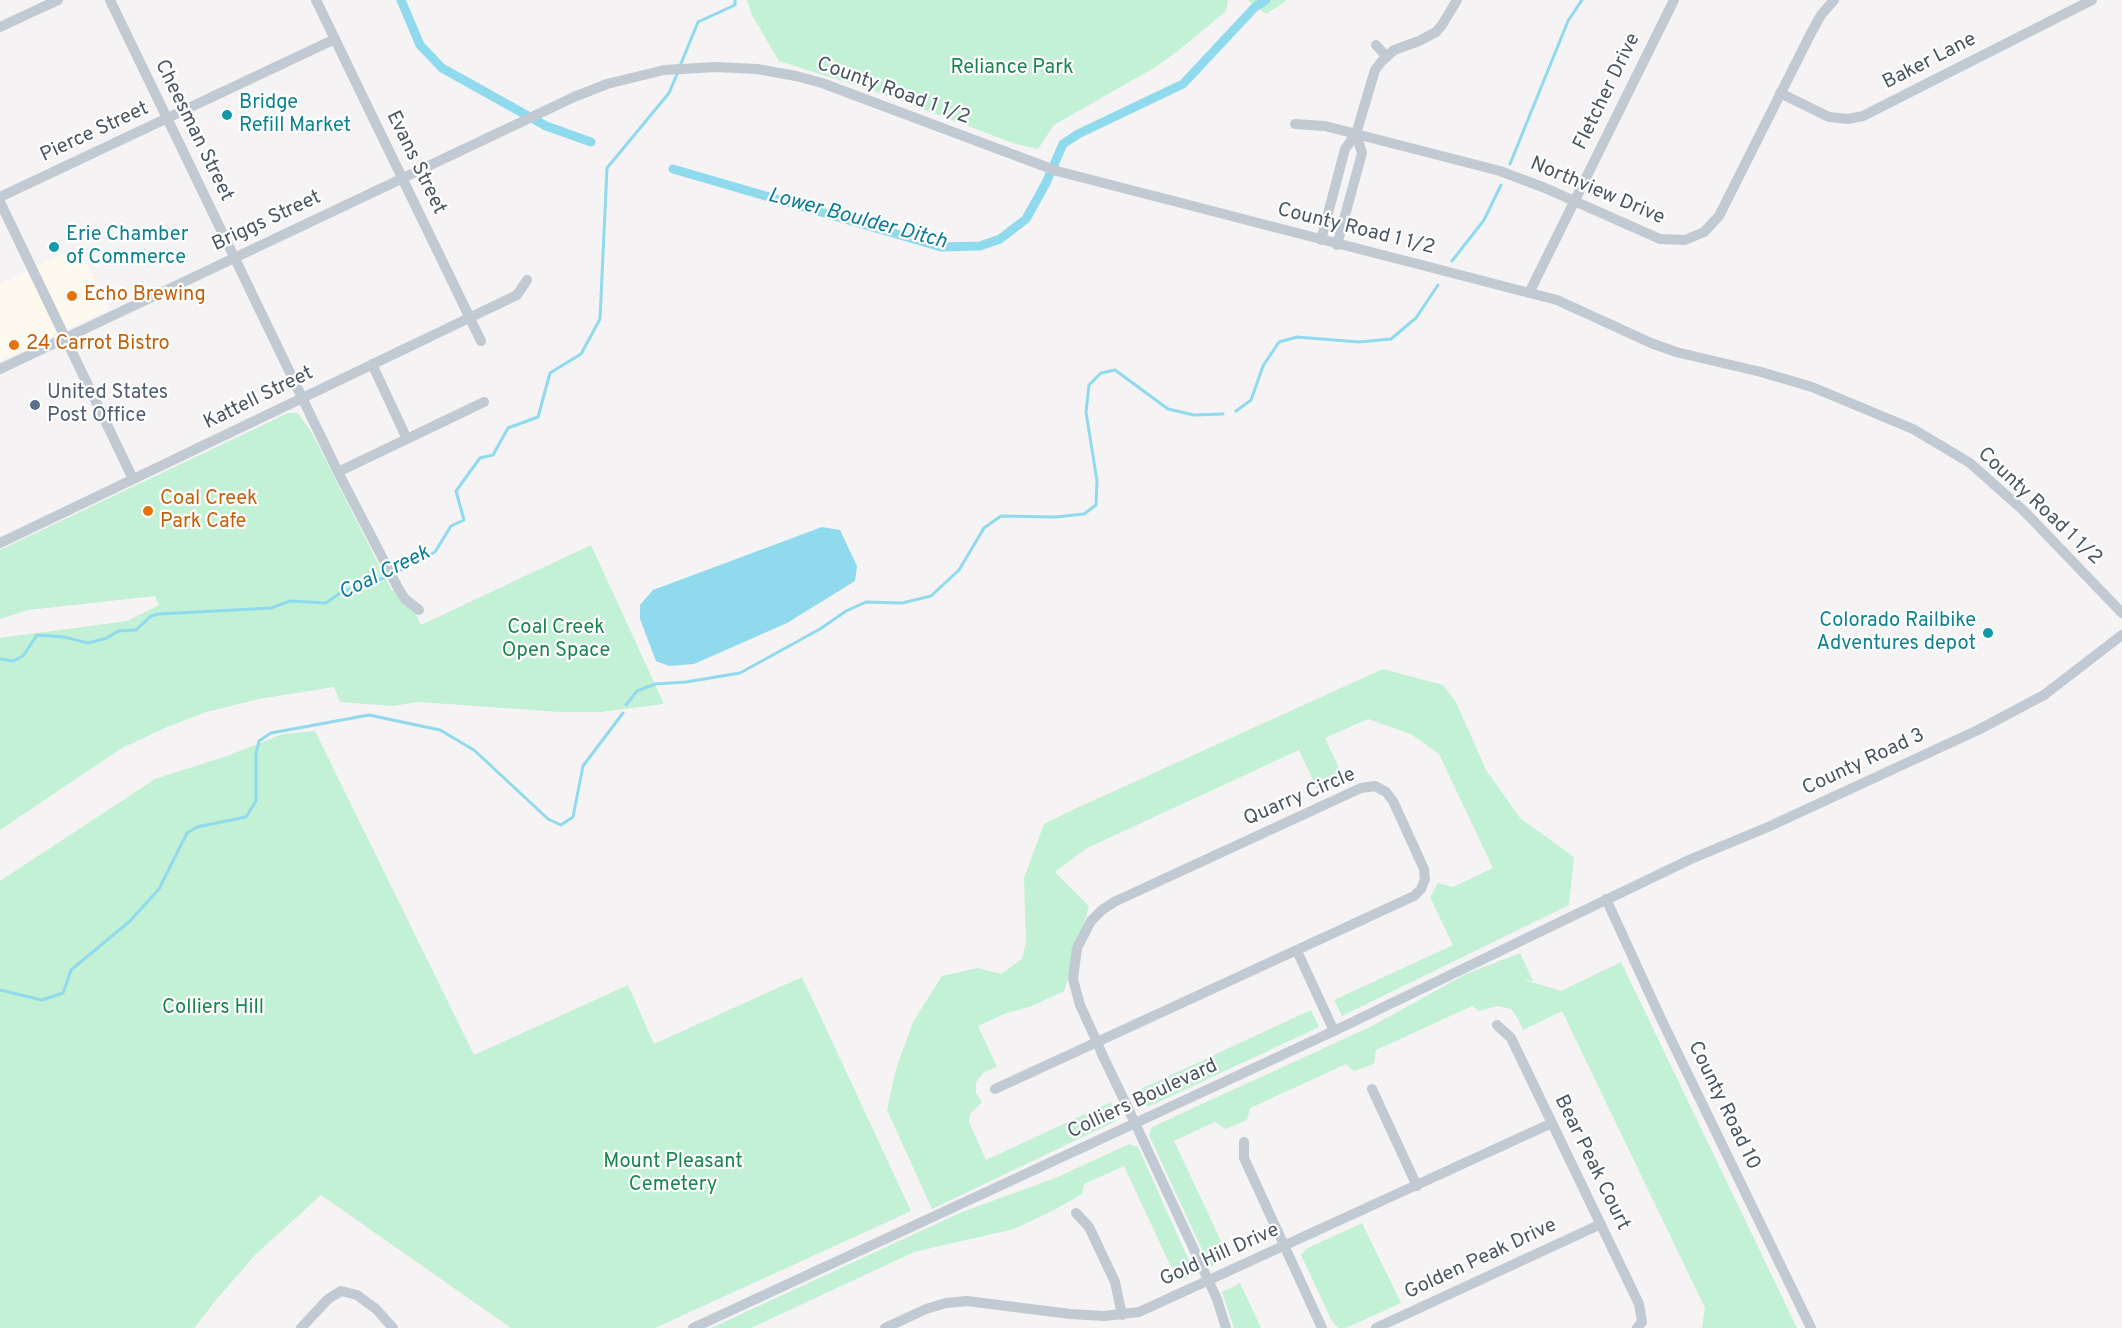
<!DOCTYPE html>
<style>
body{margin:0}
canvas{display:block;background:#f5f3f3}
</style>
<canvas width="2122" height="1328"></canvas>
<script>
const ctx = document.querySelector('canvas').getContext('2d');
ctx.lineJoin = 'round';
function fill(path, color) {
  ctx.fillStyle = color;
  ctx.fill(path, 'evenodd');
}
function toPath(rows) {
  const path = new Path2D();
  for (const r of rows) {
    path.moveTo(r[0], r[1]);
    for (let i = 2; i < r.length; i += 2) path.lineTo(r[i], r[i + 1]);
  }
  return path;
}
function strokePath(path, color, width, dash) {
  ctx.strokeStyle = color;
  ctx.lineWidth = width;
  ctx.lineCap = dash ? 'butt' : 'round';
  ctx.setLineDash(dash || []);
  ctx.stroke(path);
}
function label(font, color, halo, rows, align = 'center') {
  ctx.font = font + ' Overpass,sans-serif';
  ctx.lineWidth = 4.5;
  ctx.setLineDash([]);
  ctx.textBaseline = 'middle';
  ctx.strokeStyle = halo;
  ctx.fillStyle = color;
  for (const [text, x, y, turn = 0] of rows) {
    ctx.save();
    ctx.translate(x, y);
    ctx.rotate((+turn || 0) * Math.PI / 180);
    ctx.textAlign = isNaN(turn) ? turn : align;
    if (halo) ctx.strokeText(text, 0, 0);
    ctx.fillText(text, 0, 0);
    ctx.restore();
  }
}
const commercial = toPath([
 [79,246,109,309,0,361,0,284]
]);
const green = toPath([
 [747,0,1228,0,1226,11,1178,51,1152,69,1054,125,1038,149,1016,144,877,92,779,61,752,15],
 [1248,0,1287,0,1266,14],
 [288,413,298,413,312,433,392,591,403,586,421,625,591,545,664,704,600,712,560,712,419,702,392,706,340,702,334,687,259,699,206,712,167,727,122,748,0,830,0,638,127,621,159,605,155,596,28,610,0,619,0,550],
 [1383,669,1443,685,1456,702,1486,770,1520,818,1574,857,1569,905,1342,1016,1334,1000,1453,945,1430,897,1438,883,1453,887,1493,868,1439,754,1411,734,1368,719,1325,738,1345,781,1319,793,1299,750,1087,848,1055,872,1089,906,1064,991,1032,1006,1004,1014,978,1026,997,1067,984,1072,976,1082,976,1093,982,1102,970,1114,969,1122,986,1160,1111,1102,1116,1121,932,1209,887,1110,896,1069,913,1022,942,976,978,968,1001,974,1022,959,1026,943,1024,878,1044,824,1079,807],
 [315,731,474,1055,628,985,654,1044,802,977,911,1211,655,1328,511,1328,321,1195,256,1254,216,1300,194,1328,0,1328,0,881,155,779,227,756,283,734],
 [1520,953,1533,981,1522,979,1561,991,1621,962,1797,1328,1702,1328,1705,1308,1562,1011,1523,1030,1518,1019,1511,1009,1497,1006,1479,1011,1472,1006,1376,1050,1374,1064,1354,1071,1346,1064,1250,1108,1247,1120,1226,1129,1215,1122,1174,1141,1229,1258,1210,1267,1149,1135,1152,1127,1370,1027,1466,974],
 [1311,1010,1319,1027,1150,1106,1136,1106,1130,1094],
 [1129,1144,1138,1147,1195,1274,1178,1282,1124,1166,1084,1184,1082,1194,1054,1210,1014,1229,914,1252,751,1328,711,1328,962,1212,1058,1177],
 [1362,1223,1401,1303,1346,1328,1338,1328,1332,1321,1301,1255,1306,1249],
 [1240,1283,1261,1328,1234,1328,1222,1292]
]);
const water = toPath([
 [822,527,840,530,857,566,855,581,787,623,694,664,669,666,656,661,640,619,640,605,653,590]
]);
const stream = toPath([
 [680,66,698,22,735,5,735,0],
 [1510,164,1568,21,1582,0],
 [1452,261,1484,220,1501,185],
 [1236,411,1251,400,1263,366,1279,342,1297,337,1359,342,1391,339,1416,318,1438,285],
 [395,573,435,552,451,526,464,520,456,491,480,458,493,455,508,428,538,417,550,373,581,354,600,319,607,168,669,93,678,72],
 [0,659,13,661,23,656,37,635,64,637,88,643,107,638,118,631,136,630,151,616,159,614,271,608,290,601,326,603,340,593,389,576],
 [626,705,637,691,655,684,686,682,740,673,820,629,846,611,866,602,902,603,931,596,959,570,984,528,1001,516,1055,517,1084,514,1096,505,1097,481,1086,412,1089,385,1101,373,1115,370,1168,409,1194,415,1223,414],
 [0,990,42,1000,63,993,71,970,130,921,159,889,187,833,197,827,246,817,256,801,256,754,259,741,271,733,369,715,440,730,474,750,548,819,561,825,573,817,583,766,623,713]
]);
const canal = toPath([
 [401,0,420,45,442,68,546,126,591,142],
 [673,169,941,247,980,246,1000,239,1026,219,1046,183,1063,144,1078,134,1183,84,1255,7,1266,0]
]);
const minor = toPath([
 [110,0,338,472,397,586,405,599,419,610],
 [316,0,481,341],
 [0,27,58,0],
 [1376,45,1386,56],
 [1780,93,1829,117,1848,119,1863,116,2092,0],
 [1295,124,1325,126,1500,171,1545,188,1660,239,1685,240,1704,232,1719,216,1811,33,1821,15,1834,0],
 [0,197,335,39],
 [0,202,133,479],
 [1321,240,1345,149,1356,134,1375,70,1382,61,1394,50,1419,41,1436,32,1442,25,1457,0],
 [1337,245,1362,153,1356,134],
 [1529,293,1674,0],
 [372,364,407,439],
 [0,369,574,97,607,84,664,70,716,67,757,69,796,76,822,83,1057,171,1557,300,1651,343,1676,352,1761,372,1812,387,1913,429,1970,463,2024,511,2122,613],
 [338,472,484,402],
 [0,543,517,295,527,280],
 [1606,899,1663,1023,1811,1328],
 [1297,951,1334,1031],
 [1497,1025,1511,1038,1639,1304,1642,1322,1637,1328],
 [995,1089,1097,1042,1414,896,1421,889,1425,879,1424,869,1393,801,1386,792,1375,786,1361,788,1114,902,1102,910,1091,921,1077,948,1073,979,1080,1005,1097,1042,1101,1052,1127,1106,1217,1299,1226,1328],
 [1372,1089,1417,1186],
 [1244,1142,1244,1158,1322,1328],
 [1076,1213,1089,1227,1115,1282,1122,1315],
 [301,1328,328,1299,341,1291,357,1295,376,1309,393,1328],
 [693,1328,1334,1031,1691,859,1768,827,1978,730,2044,695,2122,635],
 [885,1328,926,1309,946,1303,967,1301,1070,1314,1104,1316,1139,1312,1552,1123],
 [1376,1328,1601,1224]
]);
const markers = [
 [227,115,6,"#0f9aa8"],
 [54,247,6,"#0f9aa8"],
 [72,296,6,"#e8710a"],
 [14,345,6,"#e8710a"],
 [35,405,6,"#5c6f8a"],
 [148,511,6,"#e8710a"],
 [1988,633,6,"#0f9aa8"]
];
const streetNames = [
 ["Baker Lane",1930,62,-27],
 ["County Road 1 1/2",893,92,20],
 ["Fletcher Drive",1608,92,-64],
 ["Cheesman Street",193,131,64],
 ["Pierce Street",95,133,-25],
 ["Evans Street",415,163,64],
 ["Northview Drive",1597,192,23],
 ["Briggs Street",267,222,-25],
 ["County Road 1 1/2",1356,230,14],
 ["Kattell Street",259,399,-26],
 ["County Road 1 1/2",2039,507,43],
 ["County Road 3",1864,763,-25],
 ["Quarry Circle",1300,798,-23],
 ["Colliers Boulevard",1143,1100,-25],
 ["County Road 10",1723,1106,64],
 ["Bear Peak Court",1591,1163,64],
 ["Gold Hill Drive",1220,1256,-24],
 ["Golden Peak Drive",1481,1260,-25]
];
const parkNames = [
 ["Reliance Park",1012,69],
 ["Coal Creek",556,629],
 ["Open Space",556,652],
 ["Colliers Hill",213,1009],
 ["Mount Pleasant",673,1163],
 ["Cemetery",673,1186]
];
const cultureNames = [
 ["Bridge",239,104],
 ["Refill Market",239,127],
 ["Erie Chamber",66,236],
 ["of Commerce",66,259],
 ["Colorado Railbike",1976,622,"right"],
 ["Adventures depot",1976,645,"right"]
];
const foodNames = [
 ["Echo Brewing",84,296],
 ["24 Carrot Bistro",26,345],
 ["Coal Creek",160,500],
 ["Park Cafe",160,523]
];
const serviceNames = [
 ["United States",47,394],
 ["Post Office",47,417]
];
const waterNames = [
 ["Lower Boulder Ditch",857,220,15],
 ["Coal Creek",385,574,-26]
];
fill(commercial, '#fdf9ef');
fill(green, '#c3f1d5');
fill(water, '#90daee');
strokePath(stream, '#90daee', 3);
strokePath(canal, '#90daee', 9);
strokePath(minor, '#c1cad2', 10);
for (const [x, y, r, color] of markers) {
  const dot = new Path2D();
  dot.arc(x, y, r, 0, 2 * Math.PI);
  ctx.fillStyle = color;
  ctx.fill(dot);
  strokePath(dot, '#fff', 2);
}
label('20px', '#4a5661', '#fff', streetNames);
label('20px', '#17864f', '#fff', parkNames);
label('20px', '#0d838f', '#fff', cultureNames, 'left');
label('20px', '#c56008', '#fff', foodNames, 'left');
label('20px', '#4e5e75', '#fff', serviceNames, 'left');
label('italic 21px', '#0c7c9b', '#fff', waterNames);
</script>
